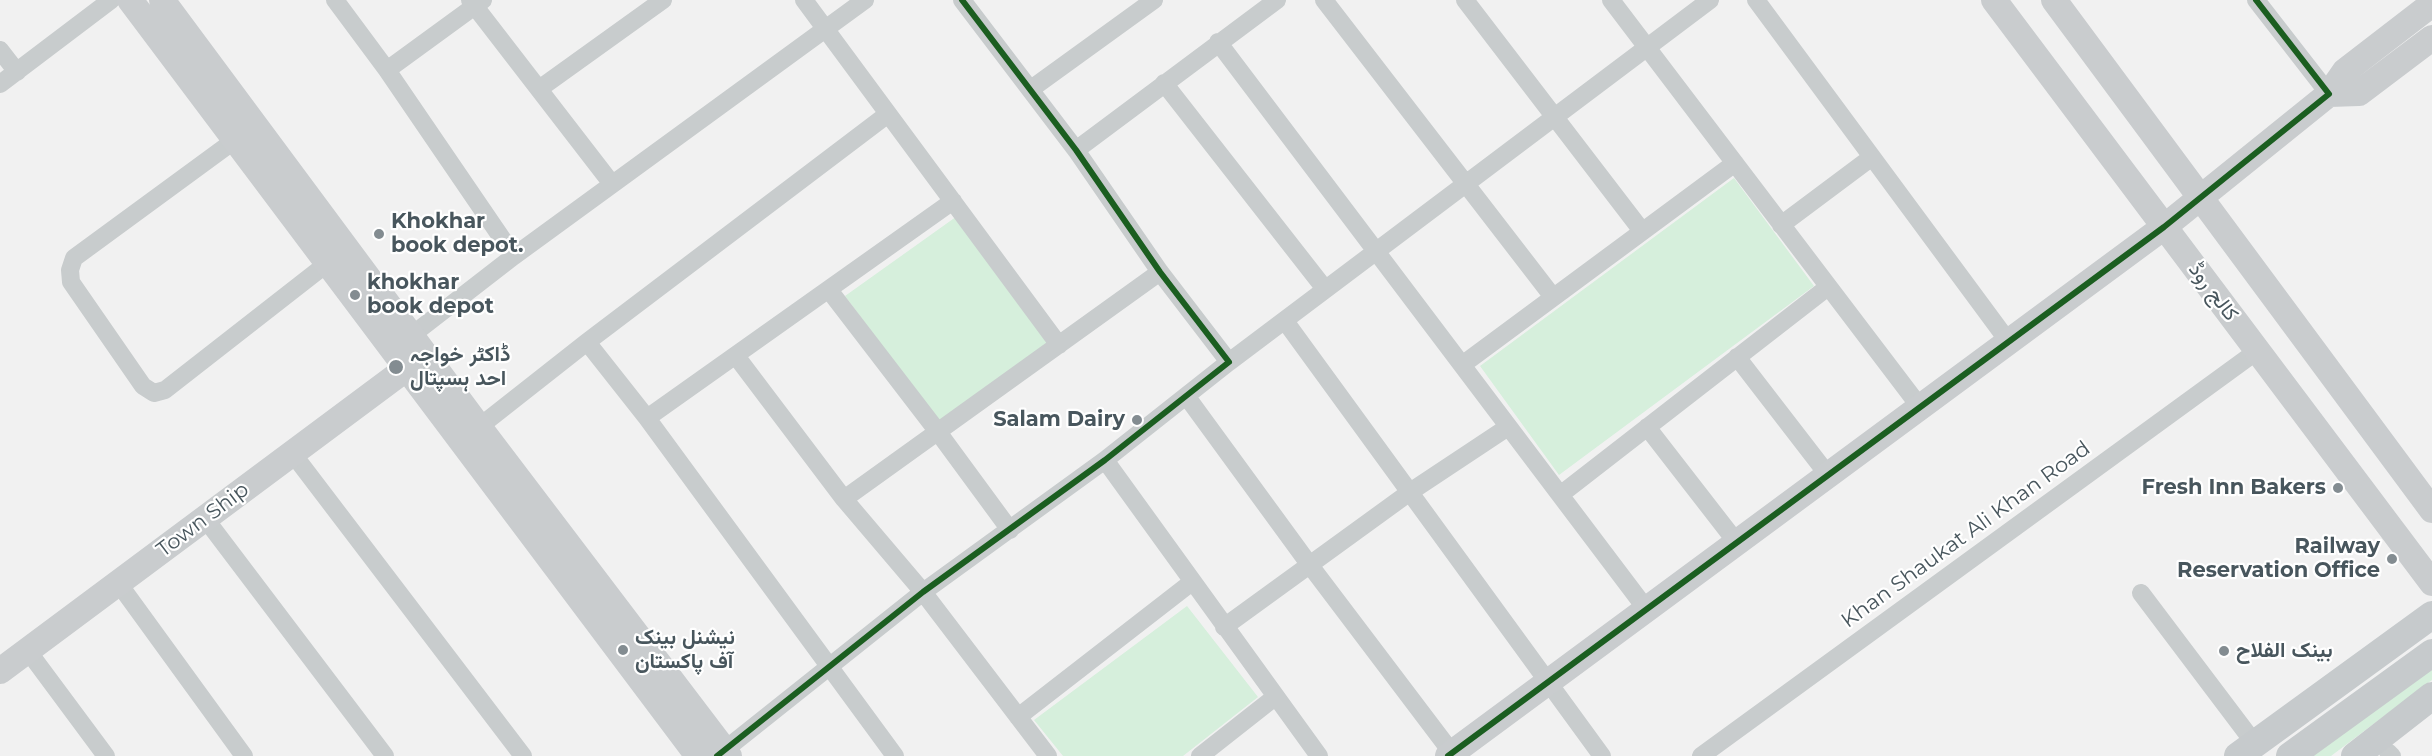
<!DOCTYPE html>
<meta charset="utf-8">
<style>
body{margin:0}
canvas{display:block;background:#f1f1f1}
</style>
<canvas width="2432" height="756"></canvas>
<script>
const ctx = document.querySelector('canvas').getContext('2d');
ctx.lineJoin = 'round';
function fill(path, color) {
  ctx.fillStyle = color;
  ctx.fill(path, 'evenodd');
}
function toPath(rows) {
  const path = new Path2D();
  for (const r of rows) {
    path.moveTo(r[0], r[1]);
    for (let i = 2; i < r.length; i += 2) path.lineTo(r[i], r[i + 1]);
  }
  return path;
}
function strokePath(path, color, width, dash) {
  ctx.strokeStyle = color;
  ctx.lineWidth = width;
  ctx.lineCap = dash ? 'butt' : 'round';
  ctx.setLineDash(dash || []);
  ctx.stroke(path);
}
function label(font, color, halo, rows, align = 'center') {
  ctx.font = font + ' Montserrat,Vazirmatn,sans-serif';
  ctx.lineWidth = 4.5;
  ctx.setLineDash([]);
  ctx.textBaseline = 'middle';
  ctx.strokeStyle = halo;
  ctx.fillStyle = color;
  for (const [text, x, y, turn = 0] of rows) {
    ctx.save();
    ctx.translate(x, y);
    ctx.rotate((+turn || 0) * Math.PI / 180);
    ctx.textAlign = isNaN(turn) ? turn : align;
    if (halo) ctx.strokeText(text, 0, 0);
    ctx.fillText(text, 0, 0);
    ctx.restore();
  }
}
const green = toPath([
 [1734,178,1814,286,1559,475,1480,366],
 [960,214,1052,343,941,425,845,296],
 [1187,606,1258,697,1183,756,1063,756,1034,720],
 [2432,644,2432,680,2331,756,2286,756]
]);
const street = toPath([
 [335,0,387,70],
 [470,0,612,184],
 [483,0,387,70,514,256],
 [804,0,1059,345],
 [1324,0,1553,297],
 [1465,0,1642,231],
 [1611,0,1920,407],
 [1756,0,2008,341],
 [2256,0,2329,94],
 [1218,42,1647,610],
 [0,50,17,72],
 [1164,83,1325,289],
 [0,84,111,0],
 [539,89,663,0],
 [1031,89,1154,0],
 [235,140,74,258,70,270,71,282,143,386,154,393,165,390,329,262],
 [1076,150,1277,0],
 [1781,225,1872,157],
 [829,290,938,432,1010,530],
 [1285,321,1602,756],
 [412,335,514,256,865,0],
 [587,342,647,418],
 [736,356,844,499],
 [1737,357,1828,475],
 [1229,362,1710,0],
 [1462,365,1735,163],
 [1187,397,1309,564,1452,753],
 [479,427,587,342,888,114],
 [1647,427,1737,543],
 [293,454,523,756],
 [1105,460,1319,756],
 [1560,495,1828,287],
 [204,517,385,756],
 [119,584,244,756],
 [2141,593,2255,744],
 [1224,627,1410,492,1508,427],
 [28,651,106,756],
 [1018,717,1192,582],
 [2388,752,2392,756],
 [717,756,923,592,1105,460,1229,362,1160,272,1076,150,962,0],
 [895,756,647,418,953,201],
 [1048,756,923,592,844,499,1160,272],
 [1200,756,1275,697],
 [1701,756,2257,351]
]);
const secondary = toPath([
 [130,0,698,756],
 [162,0,479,427,729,756],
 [1994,0,2432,583],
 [2054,0,2432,510],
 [2432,4,2345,71,2329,94,2359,93,2432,38],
 [0,671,407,368],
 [1448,756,2164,227,2329,94]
]);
const primary = toPath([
 [2238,756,2432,615],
 [2290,756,2432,653],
 [2355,756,2432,696]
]);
const cycleway = toPath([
 [717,756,923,592,1105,460,1229,362,1160,272,1076,150,962,0],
 [1448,756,2164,227,2329,94,2256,0]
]);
const markers = [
 [379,234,6,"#838c91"],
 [355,295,6,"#838c91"],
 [396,367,8,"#838c91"],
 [1137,420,6,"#838c91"],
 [2338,488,6,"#838c91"],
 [2392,559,6,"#838c91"],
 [623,650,6,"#838c91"],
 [2224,651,6,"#838c91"]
];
const poiNames = [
 ["Khokhar",391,222],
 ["book depot.",391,246],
 ["khokhar",367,283],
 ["book depot",367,307],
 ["ڈاکٹر خواجہ",410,355],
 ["احد ہسپتال",410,379],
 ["Salam Dairy",1125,420,"right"],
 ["Fresh Inn Bakers",2326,488,"right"],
 ["Railway",2380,547,"right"],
 ["Reservation Office",2380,571,"right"],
 ["نیشنل بینک",635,638],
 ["آف پاکستان",635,662],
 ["بینک الفلاح",2236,651]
];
const streetNames = [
 ["کالج روڈ",2213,292,53],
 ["Town Ship",203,520,-37],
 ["Khan Shaukat Ali Khan Road",1966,535,-36]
];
fill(green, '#d6efdc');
strokePath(street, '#c8cccd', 18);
strokePath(secondary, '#c9ccce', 26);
strokePath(primary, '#c6cacc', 28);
strokePath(cycleway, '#1b5e20', 6);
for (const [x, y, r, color] of markers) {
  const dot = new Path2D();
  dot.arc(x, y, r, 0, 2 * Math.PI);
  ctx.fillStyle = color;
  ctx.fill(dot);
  strokePath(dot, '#fff', 2);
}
label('bold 21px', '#48565d', '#fff', poiNames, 'left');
label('21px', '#48565d', '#fff', streetNames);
</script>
